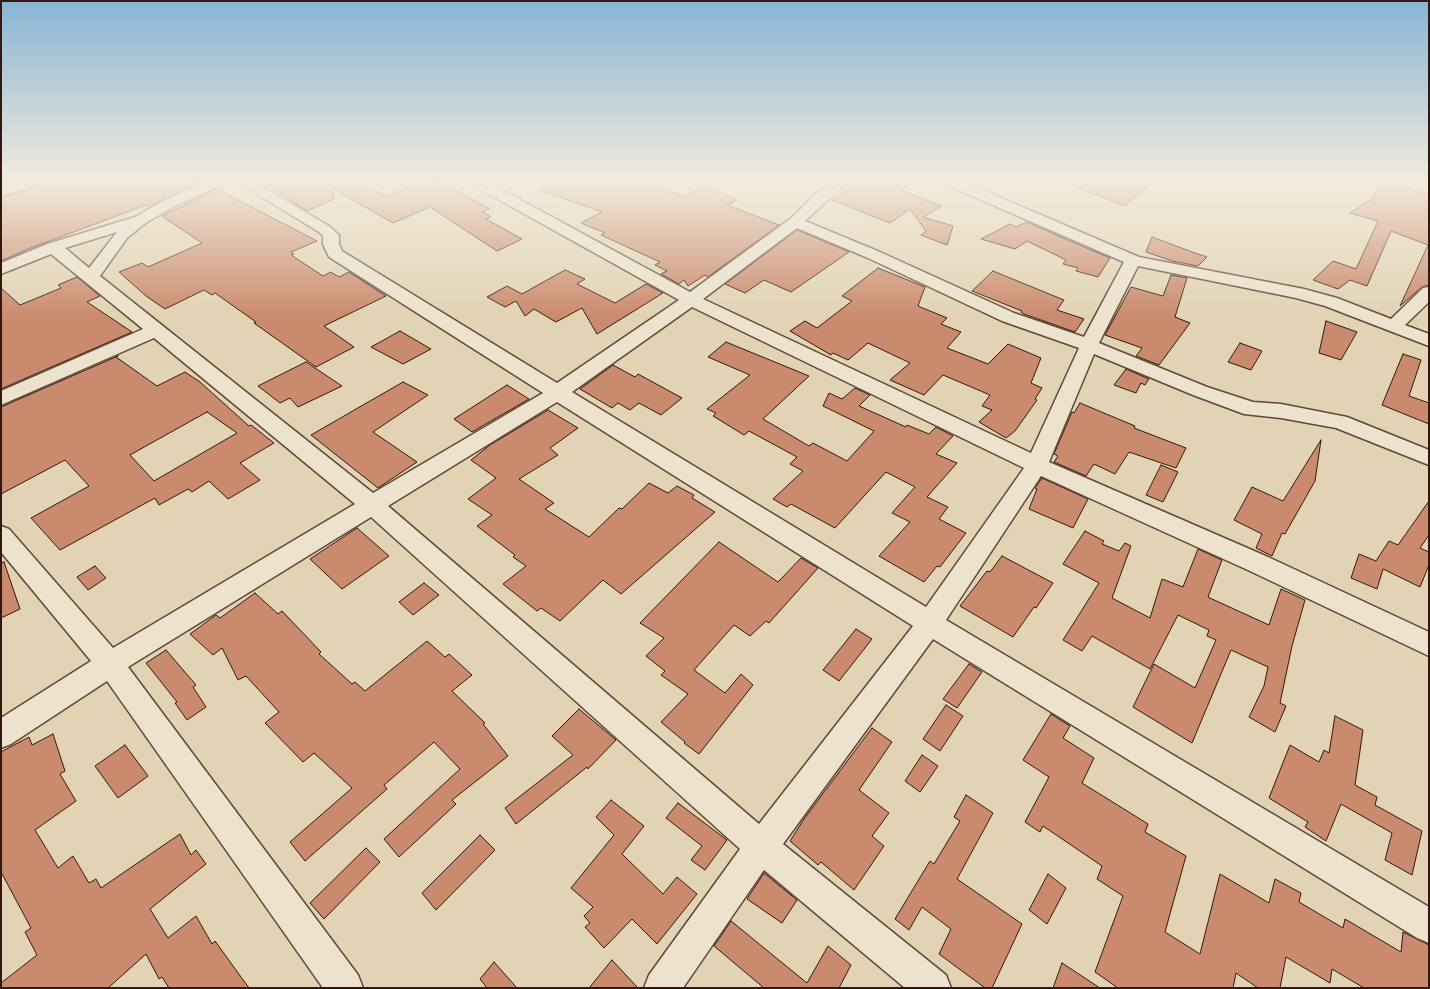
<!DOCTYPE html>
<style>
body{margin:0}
#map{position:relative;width:1430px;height:989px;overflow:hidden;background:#e2d3b4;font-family:Cardo,serif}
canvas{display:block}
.frame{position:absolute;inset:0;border:2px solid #33180d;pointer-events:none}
</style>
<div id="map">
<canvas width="1430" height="989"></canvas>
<div class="frame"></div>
</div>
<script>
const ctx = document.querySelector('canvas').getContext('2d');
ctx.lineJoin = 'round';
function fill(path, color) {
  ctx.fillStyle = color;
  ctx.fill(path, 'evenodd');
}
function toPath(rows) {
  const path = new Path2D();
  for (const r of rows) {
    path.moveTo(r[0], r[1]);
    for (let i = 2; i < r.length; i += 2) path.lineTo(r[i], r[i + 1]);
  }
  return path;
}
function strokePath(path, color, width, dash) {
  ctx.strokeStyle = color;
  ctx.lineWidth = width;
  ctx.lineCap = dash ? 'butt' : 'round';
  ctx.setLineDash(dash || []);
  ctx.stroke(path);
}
const building = toPath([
 [46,180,199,180,202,181,149,207,146,205,28,249,1,261,1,198,43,185,46,180],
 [259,180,331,180,334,199,307,211,259,180],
 [351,180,387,196,421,181,428,185,441,181,489,209,483,212,491,217,486,219,522,239,497,251,430,207,393,223,332,188,351,180],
 [558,180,643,180,684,197,703,185,737,200,727,205,779,225,708,277,705,275,688,286,684,280,679,284,661,274,667,271,655,265,660,262,601,235,605,233,581,223,602,212,540,190,558,180],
 [852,180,921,180,901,190,942,206,923,217,953,226,947,245,921,235,926,231,910,209,890,223,832,200,846,191,842,189,852,180],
 [1060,180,1123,180,1147,188,1124,206,1060,180],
 [1380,183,1429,194,1429,285,1422,287,1400,306,1428,245,1391,231,1367,286,1350,280,1338,289,1313,280,1333,261,1356,269,1378,221,1350,213,1372,198,1380,183],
 [217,189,317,241,291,252,294,254,291,255,323,276,331,272,339,277,349,272,386,296,324,326,354,347,316,367,254,323,256,322,215,293,212,295,204,290,165,309,146,296,119,272,142,263,148,267,202,243,162,216,217,189],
 [1027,222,1072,242,1110,258,1098,277,1076,271,1078,268,1063,264,1066,260,1027,241,1015,249,981,239,1010,224,1016,227,1027,222],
 [797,230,849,252,791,292,764,280,745,293,725,284,797,230],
 [1152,237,1195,253,1207,257,1198,266,1172,261,1146,252,1152,237],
 [878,268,925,287,918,306,947,318,941,324,961,332,947,348,988,364,1008,344,1041,358,1031,383,1042,388,1035,399,1037,400,1015,431,1006,438,979,422,992,410,982,406,990,395,943,375,924,395,890,380,910,363,868,343,848,360,833,353,831,355,790,331,805,321,817,328,852,301,842,296,878,268],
 [565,270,585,279,577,284,615,303,646,284,663,293,597,334,582,308,556,322,534,309,525,316,516,301,505,307,487,297,507,286,522,294,565,270],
 [993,271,1064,300,1057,310,1084,319,1075,332,1024,314,1021,312,1022,311,972,291,993,271],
 [1171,275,1187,278,1175,317,1190,323,1159,365,1136,356,1142,348,1105,335,1131,287,1163,296,1171,275],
 [77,277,100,296,87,302,132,332,1,389,1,288,20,305,61,288,58,285,77,277],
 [1326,321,1357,332,1341,360,1319,353,1326,321],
 [400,331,431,349,403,364,371,347,400,331],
 [726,342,809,376,763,419,809,446,813,443,847,461,874,431,823,406,829,393,842,399,855,388,870,395,859,406,906,427,907,425,929,434,936,427,953,436,936,454,957,463,927,497,948,507,939,519,966,533,940,567,937,566,924,582,879,556,910,522,892,513,915,487,886,472,835,528,791,504,787,507,773,499,803,471,790,464,797,457,749,431,744,435,713,416,716,413,707,409,750,375,708,357,726,342],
 [1240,343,1262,351,1251,370,1228,362,1240,343],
 [1403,354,1421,360,1409,396,1429,403,1429,424,1382,405,1403,354],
 [118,356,116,357,157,386,185,372,200,382,249,426,251,425,274,443,240,463,260,480,228,499,209,481,192,492,188,489,159,505,155,498,60,550,31,518,89,486,65,460,1,494,1,407,118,356],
 [207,412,237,433,154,481,130,455,207,412],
 [306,362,342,386,298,407,290,398,280,403,258,386,306,362],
 [613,365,635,377,638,374,682,398,661,415,639,403,630,410,618,403,612,408,580,389,613,365],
 [1126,369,1149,379,1145,385,1141,383,1136,393,1114,385,1126,369],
 [403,382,428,395,373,432,417,462,378,488,311,435,403,382],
 [507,385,529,399,472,432,454,419,507,385],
 [1080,403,1135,426,1134,428,1186,448,1176,468,1129,452,1115,474,1094,464,1086,476,1054,462,1058,456,1054,454,1072,412,1074,413,1080,403],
 [548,410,578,428,550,448,558,455,519,479,554,503,545,509,589,537,619,508,622,509,649,483,668,493,677,486,694,495,692,498,715,512,621,594,603,580,560,621,541,608,537,611,503,584,526,566,513,557,515,555,477,526,492,515,468,499,496,478,471,460,490,445,548,410],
 [1321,440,1315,481,1285,534,1282,533,1272,556,1256,548,1262,534,1234,520,1252,487,1283,501,1321,440],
 [1161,465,1178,472,1163,502,1146,495,1161,465],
 [1042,478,1088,499,1073,528,1029,509,1037,489,1035,488,1042,478],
 [1429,501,1429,535,1420,548,1429,552,1429,565,1420,587,1383,569,1377,589,1351,578,1359,554,1376,561,1389,541,1398,545,1429,501],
 [357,528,389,556,342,589,310,559,357,528],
 [1085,531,1104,541,1102,544,1119,551,1125,543,1131,546,1112,598,1150,618,1162,579,1183,587,1198,549,1222,560,1208,597,1212,599,1269,625,1281,589,1305,600,1292,646,1280,703,1286,706,1275,732,1249,717,1264,686,1268,667,1231,650,1192,743,1133,707,1154,664,1195,688,1216,640,1207,636,1209,630,1178,615,1150,669,1092,636,1082,651,1063,640,1099,583,1063,564,1085,531],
 [719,542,778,582,801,558,818,568,769,623,766,621,750,636,734,625,694,670,725,693,741,674,753,685,699,754,684,743,685,742,661,722,688,694,661,675,665,671,646,656,664,638,640,623,719,542],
 [1002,556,1053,583,1036,608,1034,607,1013,637,960,606,987,571,990,572,1002,556],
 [4,562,20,609,1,618,1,563,4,562],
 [95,566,106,578,88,590,77,577,95,566],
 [424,583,439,595,413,615,399,602,424,583],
 [255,593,278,614,282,611,321,652,319,654,352,684,355,682,365,691,427,641,445,657,449,654,472,675,452,691,485,723,483,724,508,756,452,800,456,804,399,857,384,839,460,769,434,742,384,785,387,789,305,861,290,842,352,788,314,753,303,762,265,723,279,712,246,676,238,680,222,648,213,655,190,634,216,615,220,618,255,593],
 [856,629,872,639,839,681,823,670,856,629],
 [166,650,196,685,193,687,206,707,187,720,175,703,177,702,146,663,166,650],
 [969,664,982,672,957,708,943,699,969,664],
 [946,705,963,716,940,751,923,739,946,705],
 [579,709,616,740,588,769,587,767,516,824,505,808,573,755,552,736,579,709],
 [1051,714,1070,726,1063,738,1094,758,1082,783,1148,824,1145,832,1186,856,1165,932,1200,954,1220,874,1269,903,1275,879,1301,893,1299,902,1343,928,1345,919,1401,952,1403,932,1429,945,1429,988,1364,988,1332,969,1330,983,1286,957,1280,988,1258,988,1236,973,1233,988,1118,988,1095,972,1123,896,1097,879,1102,866,1043,826,1040,832,1025,822,1049,777,1023,760,1051,714],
 [1335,716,1363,730,1355,785,1377,797,1375,805,1422,831,1412,875,1385,860,1392,833,1341,804,1326,841,1305,827,1308,822,1269,798,1290,745,1319,762,1324,750,1329,753,1335,716],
 [872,728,892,742,859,790,889,813,872,836,884,846,854,890,821,862,818,865,790,841,804,819,872,728],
 [53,734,65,771,60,774,76,801,35,830,58,868,73,856,89,883,96,879,101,888,180,834,191,855,196,850,206,864,150,909,168,938,196,916,212,944,215,941,249,988,169,988,162,977,159,979,146,954,108,988,1,988,1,983,37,955,25,932,31,928,1,872,1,752,29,737,32,745,53,734],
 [125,745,148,776,118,798,95,766,125,745],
 [922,755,938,766,920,792,905,781,922,755],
 [966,795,993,813,957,879,1022,924,992,988,985,988,939,954,951,929,922,907,909,930,895,919,930,861,934,864,960,821,954,817,966,795],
 [611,800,644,826,622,854,663,894,677,877,697,894,657,944,632,919,604,948,585,927,590,923,584,916,593,907,571,888,614,835,596,817,611,800],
 [678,803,727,840,705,870,691,860,702,846,666,818,678,803],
 [480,835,495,850,436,910,422,893,480,835],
 [366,848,380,862,324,919,310,903,366,848],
 [764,873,797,900,782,923,747,899,764,873],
 [1048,874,1066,888,1047,924,1029,910,1048,874],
 [731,921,807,983,828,946,851,965,839,988,764,988,714,946,731,921],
 [612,960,638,988,589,988,612,960],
 [494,962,517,988,487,988,480,979,494,962],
 [1062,963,1100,988,1053,988,1062,963]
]);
const minor = toPath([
 [23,180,44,180,42,183,1,196,1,187,23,180],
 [209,180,228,180,226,183,175,206,147,222,127,238,100,276,373,493,543,393,329,257,323,244,323,236,319,232,234,180,251,180,329,226,339,235,339,244,342,251,557,383,679,300,469,183,467,180,484,180,690,292,790,219,818,192,834,180,850,180,805,221,880,252,1014,313,1084,337,1124,262,942,183,940,180,959,180,1139,257,1304,289,1337,298,1391,319,1423,288,1429,287,1429,302,1405,325,1429,334,1429,346,1325,306,1296,298,1138,266,1099,343,1207,387,1253,402,1281,404,1347,417,1429,450,1429,465,1336,428,1281,418,1244,414,1193,395,1094,354,1049,462,1268,557,1429,632,1429,656,1250,571,1041,476,946,620,1429,907,1429,943,1417,938,933,639,783,844,946,975,951,988,905,988,764,870,683,988,644,988,649,975,740,849,371,517,128,667,358,975,363,988,323,988,107,681,11,744,1,748,1,718,91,661,1,552,1,526,9,529,113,648,355,504,154,338,1,405,1,391,143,329,51,254,1,274,1,263,47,244,135,217,165,200,209,180],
 [797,228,868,258,1002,321,1079,348,1031,453,703,299,797,228],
 [117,232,89,268,65,248,117,232],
 [692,307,1024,468,926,607,572,392,692,307],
 [557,402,913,626,759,824,388,506,557,402]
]);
fill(building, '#ca8a6d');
strokePath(building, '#33180d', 1);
strokePath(minor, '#5f4737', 3);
fill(minor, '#ece2ce');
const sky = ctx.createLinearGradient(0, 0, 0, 318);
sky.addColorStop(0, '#88b4d5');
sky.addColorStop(0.57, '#f2ebdd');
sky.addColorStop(1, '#f2ebdd00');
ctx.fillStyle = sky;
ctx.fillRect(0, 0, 1430, 318);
</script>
